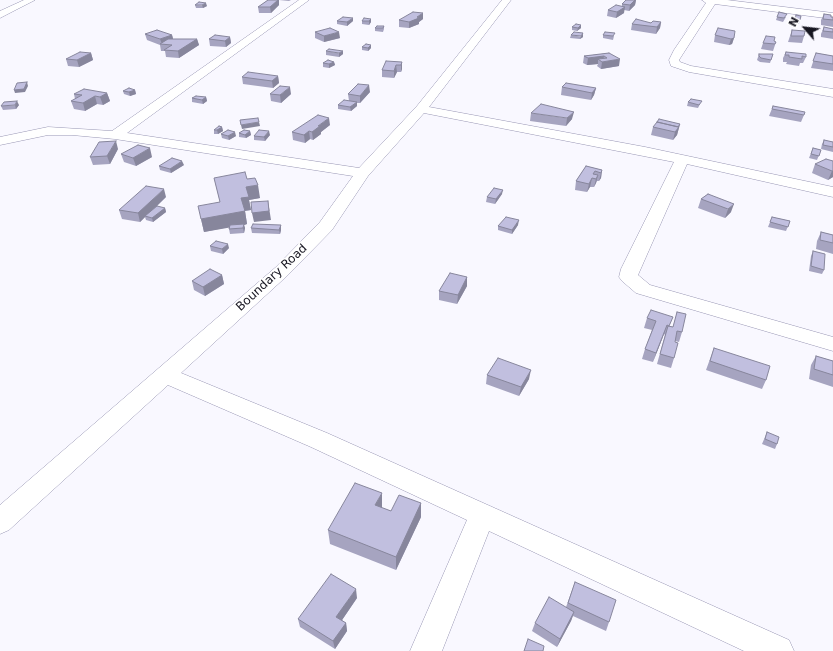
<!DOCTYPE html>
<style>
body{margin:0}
#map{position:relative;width:833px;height:651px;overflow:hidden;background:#f9f8ff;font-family:"DejaVu Sans",sans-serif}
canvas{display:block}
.north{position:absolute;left:785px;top:8px;width:40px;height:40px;-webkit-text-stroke:3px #fff;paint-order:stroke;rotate:298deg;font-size:11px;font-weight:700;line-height:16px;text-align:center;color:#161520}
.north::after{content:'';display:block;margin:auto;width:14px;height:18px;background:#161520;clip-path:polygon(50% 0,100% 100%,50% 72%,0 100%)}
</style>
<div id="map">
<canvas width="833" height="651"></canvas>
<div class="north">N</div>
</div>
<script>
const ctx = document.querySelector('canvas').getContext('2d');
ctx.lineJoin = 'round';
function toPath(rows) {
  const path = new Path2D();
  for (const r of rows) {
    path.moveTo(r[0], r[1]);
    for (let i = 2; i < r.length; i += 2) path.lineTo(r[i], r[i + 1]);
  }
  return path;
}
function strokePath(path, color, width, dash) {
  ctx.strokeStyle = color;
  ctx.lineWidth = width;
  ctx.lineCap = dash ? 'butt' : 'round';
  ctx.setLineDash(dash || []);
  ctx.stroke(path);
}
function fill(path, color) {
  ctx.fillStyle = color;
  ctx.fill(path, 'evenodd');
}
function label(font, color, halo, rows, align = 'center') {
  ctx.font = font + ' "DejaVu Sans",sans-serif';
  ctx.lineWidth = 3;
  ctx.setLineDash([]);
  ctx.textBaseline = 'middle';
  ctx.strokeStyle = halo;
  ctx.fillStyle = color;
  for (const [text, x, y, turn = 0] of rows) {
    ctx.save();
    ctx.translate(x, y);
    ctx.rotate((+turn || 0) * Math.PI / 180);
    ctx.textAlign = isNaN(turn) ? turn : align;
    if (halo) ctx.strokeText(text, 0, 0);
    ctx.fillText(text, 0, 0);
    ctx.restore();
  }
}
const minor = toPath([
 [24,0,35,0,0,18,0,11,24,0],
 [299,0,309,0,127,133,359,168,417,106,502,0,511,0,429,107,645,147,833,187,833,197,687,164,638,275,650,285,833,337,833,351,636,293,622,281,619,277,621,269,674,162,424,113,368,176,332,230,288,275,181,373,327,433,789,640,794,651,744,651,489,531,442,651,410,651,467,520,311,447,168,385,9,530,0,534,0,505,276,267,320,222,353,176,115,139,72,135,48,135,0,145,0,137,48,127,112,131,299,0],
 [702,0,727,0,833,13,833,19,715,4,679,60,680,62,691,66,833,89,833,97,689,72,671,66,669,60,674,50,706,3,702,0]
]);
const wall = toPath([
 [268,0,291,0,289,1,279,0,279,5,271,13,259,13,258,7],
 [626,0,636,0,635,5,629,11,624,10,624,13,616,18,607,16,608,10,622,6,622,4],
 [195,5,207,6,203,8,196,8],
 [824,14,831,17,833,17,833,27,821,25,821,20],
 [796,15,801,16,799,24,793,23],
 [777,17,786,17,783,22,776,20],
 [371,19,371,22,369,25,362,24,362,21],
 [423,19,419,22,419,24,409,28,399,27,399,20],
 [337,21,353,21,347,26,337,24],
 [661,22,660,28,656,34,631,30,632,24],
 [581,25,581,28,577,31,572,30,572,27],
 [384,26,384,29,383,32,375,31,375,28],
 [824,27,833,29,833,39,821,37,821,34],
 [792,30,804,36,802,43,788,42],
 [315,32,340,38,324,42,315,38],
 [145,34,172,35,173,39,197,39,199,45,179,58,166,57,165,51,161,51,160,45,147,40],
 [571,35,583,37,580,39,570,38],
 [603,35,614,36,613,40,603,38],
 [715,35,734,38,732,44,729,45,714,42],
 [230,37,231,43,226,47,210,46,209,39],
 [776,42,773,51,761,49,763,43],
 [371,45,371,48,368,51,362,50,362,47],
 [326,51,343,54,339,57,326,55],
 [786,52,806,57,803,63,800,63,799,66,786,64,787,62,783,62,783,58],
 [91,53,93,60,79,67,68,66,66,59],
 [609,53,619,66,601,69,597,66,598,64,587,65,583,63,584,56],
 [816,53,833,56,833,71,811,68],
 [759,54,773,54,770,63,760,62,757,60],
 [334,62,335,65,329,68,323,67,323,63],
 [402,62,402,69,401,72,397,72,394,78,382,77,382,70],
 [278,76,279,83,273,88,243,84,242,77],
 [562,87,596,88,594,95,591,100,561,95],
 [135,90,136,94,130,96,124,94,123,91],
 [370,92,360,103,357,103,357,106,351,111,338,109,338,105,349,101,348,94],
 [107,93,110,101,103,105,97,104,85,111,74,109,71,101,75,99,74,94],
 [270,94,291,94,281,103,271,101],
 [206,97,207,101,203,104,192,102,192,98],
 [688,102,700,104,698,108,687,106],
 [19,105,16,109,3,110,1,106],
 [773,106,804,115,801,122,769,116],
 [531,113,572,119,566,126,530,121],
 [680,124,677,135,673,140,651,135,653,127],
 [330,125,321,132,321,134,313,140,310,139,305,143,293,140,292,132],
 [222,127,223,131,218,134,214,134,214,130],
 [250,131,251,135,246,138,239,137,239,133],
 [221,134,236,136,229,140,222,138],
 [270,135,265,141,254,140,254,136],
 [824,140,833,142,833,152,821,149,822,144],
 [813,148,821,150,817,160,809,158],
 [118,149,110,164,93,165,90,157],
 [121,154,152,157,136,166,124,162],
 [833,161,833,177,828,180,812,173,815,164],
 [184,165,171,173,160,170,159,166],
 [586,166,602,170,601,178,599,181,597,181,594,187,590,187,587,192,575,190,576,181],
 [214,178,247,179,260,198,249,200,251,210,245,211,247,224,244,225,245,228,244,233,230,234,229,229,229,227,204,232,201,219,220,202],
 [502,194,495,204,486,202,487,197],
 [708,194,731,212,725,218,698,208,701,199],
 [166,197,155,208,165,208,166,212,153,222,146,220,145,217,140,222,122,219,119,210],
 [772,217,790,221,786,231,768,227],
 [281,225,281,230,280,234,252,233,251,228],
 [518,225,512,234,498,230,498,226],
 [821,232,833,235,833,254,816,249,817,241],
 [210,246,229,248,223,254,211,251],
 [813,251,824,270,822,274,809,271,811,256],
 [222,275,224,284,205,296,194,290,192,281],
 [467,277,467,286,457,304,439,300,439,291],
 [677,312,682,332,679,342,675,341,674,358,671,368,657,364,665,335,664,334,653,362,642,359,645,349,652,330,644,328,647,318,673,317,669,326,673,327],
 [714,348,766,380,762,389,706,370],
 [816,356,833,361,833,387,809,379,811,365],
 [487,375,529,379,519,396,486,384],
 [767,432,777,444,775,449,762,444,765,437],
 [421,503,421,517,396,570,330,544,328,530,382,507,382,508,391,511],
 [575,582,609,622,606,631,573,616,571,621,557,647,532,631,535,623,566,607],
 [357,598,342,620,346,623,347,631,335,649,300,627,298,619]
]);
const shadedWall = toPath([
 [278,0,279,0,279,5,271,13,270,7],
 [635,0,636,0,635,5,629,11,630,5],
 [206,3,207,6,203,8,202,5],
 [625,7,624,13,616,18,617,12],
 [423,13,423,19,419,22,419,24,409,28,409,22],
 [353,18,353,21,347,26,347,22],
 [371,19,371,22,369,25,369,21],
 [661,22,660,28,656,34,657,27],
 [581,25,581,28,577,31,578,28],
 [339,32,340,38,324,42,324,36],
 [583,33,583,37,580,39,581,36],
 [172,35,174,42,162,44,160,39],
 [230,37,231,43,226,47,225,41],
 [734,38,732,44,729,45,731,39],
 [197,39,199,45,179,58,178,51],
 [371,45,371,48,368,51,368,48],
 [343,51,343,54,339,57,339,53],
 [91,53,93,60,79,67,77,60],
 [604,56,603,62,620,59,619,66,601,69,602,62,598,59,598,64,587,65,588,58],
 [334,62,335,65,329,68,329,64],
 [402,62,402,69,401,72,401,65],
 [396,65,397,72,394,78,394,71],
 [278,76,279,83,273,88,272,81],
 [27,82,28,86,25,92,15,93,14,90],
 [369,85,370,92,360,103,360,96],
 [290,87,291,94,281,103,280,95],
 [596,88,594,95,591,100,592,93],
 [135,90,136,94,130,96,129,92],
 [107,93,110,101,103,105,100,97],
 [95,96,97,104,85,111,83,103],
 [206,97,207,101,203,104,202,100],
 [17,101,19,105,16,109,15,105],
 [357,102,357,106,351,111,350,107],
 [574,112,572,119,566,126,567,118],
 [329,118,330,125,321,132,321,134,313,140,312,132,318,126],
 [259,122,260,126,242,129,241,125],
 [680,124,677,135,673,140,675,132],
 [222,127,223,131,218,134,217,130],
 [250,131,251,135,246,138,245,135],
 [269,131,270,135,265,141,264,137],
 [309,131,310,139,305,143,304,135],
 [235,132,236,136,229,140,228,136],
 [116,141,118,149,110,164,107,156],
 [150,148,152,157,136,166,133,158],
 [182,161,184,165,171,173,170,169],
 [602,170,601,178,599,181,601,173],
 [832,171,833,171,833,177,828,180],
 [598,175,596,183,594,187,596,179],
 [592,178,590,187,587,192,589,184],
 [258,185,260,198,249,200,251,210,243,211,241,198,246,187],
 [164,189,166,197,146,216,145,216,145,217,140,222,138,213],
 [503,190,502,194,495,204,496,199],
 [268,201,271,220,254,222,252,213],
 [734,204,731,212,725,218,728,209],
 [165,208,166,212,153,222,152,218],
 [245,211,247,224,244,225,245,228,244,233,243,228,244,225,204,232,201,219],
 [519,220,518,225,512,234,512,230],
 [281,225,281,230,280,234,279,230],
 [228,244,229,248,223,254,222,249],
 [222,275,224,284,205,296,203,287],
 [467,277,467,286,457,304,458,295],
 [667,325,664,334,653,362,656,353],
 [531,370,529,379,519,396,521,387],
 [382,493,382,507,376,519,375,505],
 [421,503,421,517,396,570,396,557],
 [356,589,357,598,338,626,336,617],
 [574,612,571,621,557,647,560,639],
 [346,623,347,631,335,649,333,641]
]);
const building = toPath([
 [268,0,278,0,270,7,258,7,268,0],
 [626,0,635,0,630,5,622,4,626,0],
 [199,2,206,3,202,5,195,5,199,2],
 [616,5,625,7,617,12,608,10,616,5],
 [413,12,423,13,417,17,419,18,409,22,399,20,413,12],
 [779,12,787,14,784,18,777,17,779,12],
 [824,14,831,15,831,17,833,17,833,20,823,19,824,14],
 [796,15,801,16,800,20,795,20,796,15],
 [343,17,353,18,347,22,337,21,343,17],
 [364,18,371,19,369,21,362,21,364,18],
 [636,19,651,23,653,21,661,22,657,27,632,24,636,19],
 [576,24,581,25,578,28,572,27,576,24],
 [377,26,384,26,383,28,375,28,377,26],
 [824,27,833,29,833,32,823,31,824,27],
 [330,28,339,32,324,36,315,32,330,28],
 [718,28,735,31,734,38,731,39,715,35,718,28],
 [157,30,172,35,160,39,145,34,157,30],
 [792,30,805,31,804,36,791,36,792,30],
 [574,32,583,33,581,36,571,35,574,32],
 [605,32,615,33,613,36,603,35,605,32],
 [215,35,230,37,225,41,209,39,215,35],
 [766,36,775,37,774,41,776,42,775,44,763,43,766,36],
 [168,39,197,39,178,51,164,50,172,45,160,44,168,39],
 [366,44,371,45,368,48,362,47,366,44],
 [329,49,343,51,339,53,326,51,329,49],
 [80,52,91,53,77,60,66,59,80,52],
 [786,52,806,54,806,57,802,56,802,59,789,57,789,55,785,55,786,52],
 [609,53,620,59,602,62,598,59,607,58,604,56,588,58,584,56,609,53],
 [816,53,833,56,833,64,813,61,816,53],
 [759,54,773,54,771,60,761,58,759,56,759,54],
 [328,60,334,62,329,64,323,63,328,60],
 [386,61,402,62,401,65,396,65,394,71,382,70,386,61],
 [248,72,278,76,272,81,242,77,248,72],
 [27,82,24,89,14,90,17,83,27,82],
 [566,83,596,88,592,93,562,87,566,83],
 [358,84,369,85,360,96,348,94,358,84],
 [280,86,290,87,280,95,270,94,280,86],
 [129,88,135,90,129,92,123,91,129,88],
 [84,89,107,93,100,97,95,96,83,103,71,101,82,95,74,94,84,89],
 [196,96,206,97,202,100,192,98,196,96],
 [691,99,702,101,699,105,688,102,691,99],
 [344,100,357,102,350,107,338,105,344,100],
 [17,101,15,105,1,106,4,102,17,101],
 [541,104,574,112,567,118,531,113,541,104],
 [773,106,805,112,804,115,772,109,773,106],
 [318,115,329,118,318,126,320,126,312,132,309,131,304,135,292,132,318,115],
 [258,118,259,122,241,125,240,120,258,118],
 [659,119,680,124,678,127,657,122,659,119],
 [657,122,679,127,675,132,653,127,657,122],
 [219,126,222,127,217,130,214,130,219,126],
 [228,130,235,132,228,136,221,134,228,130],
 [244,130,250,131,245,135,239,133,244,130],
 [259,130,269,131,264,137,254,136,259,130],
 [824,140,833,142,833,147,823,145,824,140],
 [116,141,107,156,90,157,99,142,116,141],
 [138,145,150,148,133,158,121,154,138,145],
 [813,148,821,150,819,156,811,154,813,148],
 [172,158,182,161,170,169,159,166,172,158],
 [826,159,833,161,833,171,832,171,815,164,826,159],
 [586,166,602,170,601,173,595,171,593,174,598,175,596,179,592,178,589,184,576,181,586,166],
 [245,172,247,179,255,178,258,185,246,187,249,197,241,198,245,211,201,219,198,206,220,202,214,178,245,172],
 [146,186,164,189,138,213,119,210,146,186],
 [494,188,503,190,496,199,487,197,494,188],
 [708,194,734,204,728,209,701,199,708,194],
 [268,201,269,211,252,213,251,202,268,201],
 [157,206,165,208,152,218,145,216,157,206],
 [506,217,519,220,512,230,498,226,506,217],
 [772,217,790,221,788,227,770,222,772,217],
 [244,224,243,228,229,229,230,225,244,224],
 [253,224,281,225,279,230,251,228,253,224],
 [821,232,833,235,833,243,820,240,821,232],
 [216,241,228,244,222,249,210,246,216,241],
 [813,251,825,254,824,270,811,266,813,251],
 [210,269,222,275,203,287,192,281,210,269],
 [450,273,467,277,458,295,439,291,450,273],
 [651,310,673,317,669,326,667,325,656,353,645,349,656,321,647,318,651,310],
 [677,312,686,314,682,332,677,331,675,342,678,343,674,358,660,354,668,326,673,327,677,312],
 [714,348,770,366,766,380,710,361,714,348],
 [816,356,833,361,833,375,814,369,816,356],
 [498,358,531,370,521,387,487,375,498,358],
 [767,432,779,437,777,444,765,439,767,432],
 [355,483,382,493,375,505,391,511,399,495,421,503,396,557,328,530,355,483],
 [331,574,356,589,336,617,346,623,333,641,298,619,331,574],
 [575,582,616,600,609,622,568,603,575,582],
 [549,597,574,612,560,639,535,623,549,597],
 [528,639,544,646,543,651,524,651,528,639]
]);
const streetNames = [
 ["Boundary Road",272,278,-43]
];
strokePath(minor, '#9896b4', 1);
fill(minor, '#fff');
fill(wall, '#a6a4c0');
fill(shadedWall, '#87869c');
fill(building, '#c1bfdf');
strokePath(building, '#87869c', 1);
label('12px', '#161520', '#fff', streetNames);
</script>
